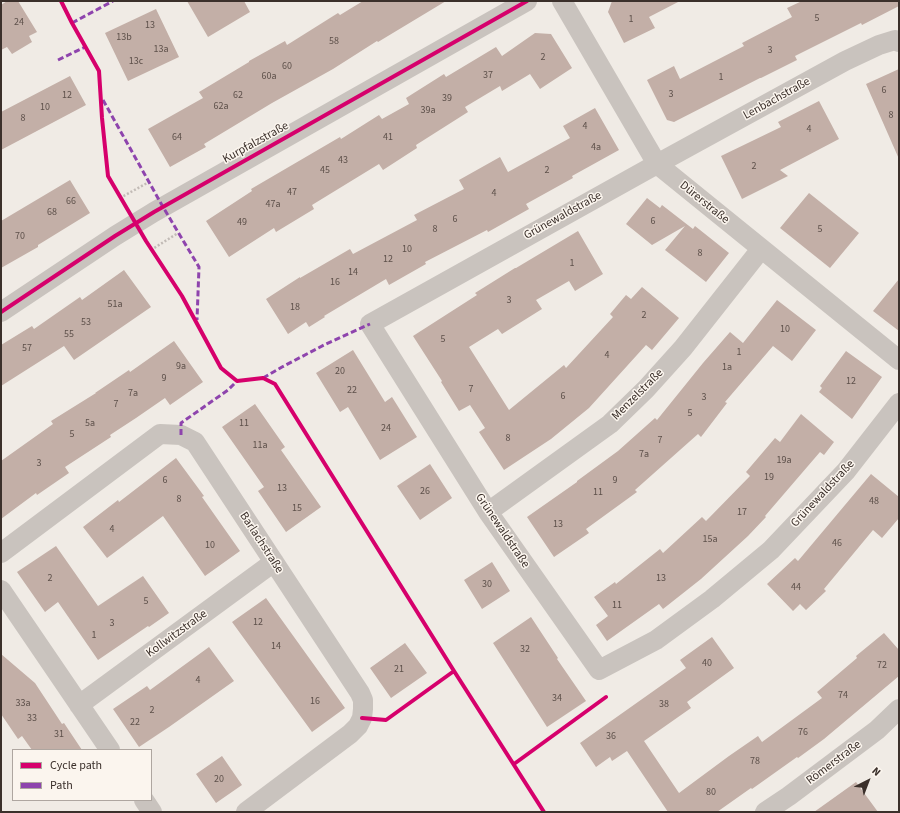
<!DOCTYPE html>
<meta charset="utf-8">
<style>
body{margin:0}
#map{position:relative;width:900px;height:813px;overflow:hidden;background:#f0ebe5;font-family:"Source Sans 3",sans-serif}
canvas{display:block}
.frame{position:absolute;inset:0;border:2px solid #3b302b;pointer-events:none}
.legend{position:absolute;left:12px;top:749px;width:140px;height:52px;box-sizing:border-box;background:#fbf5ee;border:1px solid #aea6a0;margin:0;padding:5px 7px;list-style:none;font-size:12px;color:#3b302b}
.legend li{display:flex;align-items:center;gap:8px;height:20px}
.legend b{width:20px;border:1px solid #aea6a0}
.north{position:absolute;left:848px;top:761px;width:40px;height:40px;-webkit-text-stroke:3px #fbf5ee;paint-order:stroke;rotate:42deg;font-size:11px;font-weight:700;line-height:16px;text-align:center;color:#3b302b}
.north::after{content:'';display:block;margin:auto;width:14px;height:18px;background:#3b302b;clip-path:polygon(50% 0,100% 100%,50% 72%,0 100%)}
</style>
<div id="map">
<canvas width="900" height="813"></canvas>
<div class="frame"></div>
<ul class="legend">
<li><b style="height:5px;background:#d6006c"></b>Cycle path</li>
<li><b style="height:5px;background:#8e44ad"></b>Path</li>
</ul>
<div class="north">N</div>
</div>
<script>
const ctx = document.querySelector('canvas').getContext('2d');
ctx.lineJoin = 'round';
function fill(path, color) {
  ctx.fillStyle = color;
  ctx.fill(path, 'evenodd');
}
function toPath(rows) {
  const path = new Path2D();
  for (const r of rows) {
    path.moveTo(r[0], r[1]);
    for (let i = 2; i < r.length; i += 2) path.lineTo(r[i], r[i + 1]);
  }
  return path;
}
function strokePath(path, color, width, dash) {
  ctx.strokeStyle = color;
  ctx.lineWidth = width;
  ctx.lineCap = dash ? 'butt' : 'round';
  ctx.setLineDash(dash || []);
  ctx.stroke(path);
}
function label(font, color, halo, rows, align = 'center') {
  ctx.font = font + ' "Source Sans 3",sans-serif';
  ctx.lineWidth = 3;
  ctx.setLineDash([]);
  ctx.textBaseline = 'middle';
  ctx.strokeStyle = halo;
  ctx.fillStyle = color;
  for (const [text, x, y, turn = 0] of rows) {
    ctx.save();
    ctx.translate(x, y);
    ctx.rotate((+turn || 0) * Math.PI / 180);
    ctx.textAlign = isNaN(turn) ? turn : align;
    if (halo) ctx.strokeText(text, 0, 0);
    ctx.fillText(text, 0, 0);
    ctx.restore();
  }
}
const building = toPath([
 [7,1,18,1,37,32,29,36,32,42,12,54,7,47,1,50,1,5],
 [187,1,244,1,250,12,208,37],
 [363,1,446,1,378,42,377,41,333,69,272,103,204,144,206,147,170,167,148,129,203,98,199,92,249,62,249,61,285,41,287,45,338,13,340,15],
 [612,1,680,1,649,17,655,28,624,43,608,12],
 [802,1,899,1,899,6,862,25,861,23,795,56,797,60,761,78,760,78,674,122,667,120,647,80,674,66,680,79,744,46,742,43,792,17,787,8],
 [156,9,179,57,128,81,105,33],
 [535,33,551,34,572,68,540,89,530,74,502,91,500,86,465,107,468,112,416,145,417,148,383,170,379,164,312,205,314,209,276,232,274,228,229,257,206,221,252,191,251,189,340,137,341,139,379,115,382,119,409,104,406,98,444,74,446,77,496,47,502,56],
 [899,69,899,159,866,84],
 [70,76,86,105,1,150,1,112],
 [819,101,839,139,780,170,788,176,742,199,721,156,781,127,778,122],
 [595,108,619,150,572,176,573,178,526,204,529,209,488,232,487,230,425,262,426,264,389,285,386,279,324,316,325,317,309,327,306,322,288,334,266,299,300,277,300,278,350,249,353,254,417,220,414,215,464,189,459,180,500,157,508,172,570,138,563,126],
 [70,180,90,213,38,245,38,247,1,268,1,221],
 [809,193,859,233,830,268,780,228],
 [647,198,660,208,662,205,693,229,695,226,729,253,706,282,665,250,685,226,652,245,626,224],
 [578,231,603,274,575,291,569,281,536,300,542,309,502,334,498,329,469,347,509,410,564,365,566,368,613,317,610,314,626,295,631,299,642,287,679,318,652,350,646,345,589,408,551,439,504,470,479,432,485,428,470,405,459,411,441,382,442,381,413,336,477,295,475,293,515,268,516,268],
 [124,270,151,307,74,360,64,346,1,386,1,345,32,326,34,329,80,297,82,300],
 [899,279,899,331,873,311],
 [777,300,816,330,792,361,773,346,725,402,727,403,701,437,698,434,635,490,637,492,586,529,589,533,554,557,527,517,577,482,577,481,618,451,655,418,657,420,703,363,730,332,743,343],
 [174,341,203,382,170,405,165,398,136,418,110,435,111,437,65,467,69,473,37,495,36,493,1,519,1,461,53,424,51,421,96,393,95,393,129,370,130,372],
 [353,350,385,402,392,397,417,437,380,460,348,407,340,412,316,373],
 [846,351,882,377,852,419,819,392,822,388,820,386],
 [255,404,285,447,281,450,321,507,286,532,258,491,264,487,222,427],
 [801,414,834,442,824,455,820,452,765,516,766,517,748,536,701,579,663,609,659,604,607,641,596,625,608,616,594,597,615,582,616,584,660,549,663,553,702,517,706,521,750,476,746,472,775,438,780,442],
 [176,458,204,496,202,497,240,551,205,576,163,516,107,558,83,527,118,500,119,502],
 [430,464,452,498,420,520,397,486],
 [871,474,899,497,899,518,882,538,873,530,824,589,826,591,806,610,800,604,793,611,767,584,795,558,798,561],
 [56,546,98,606,143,576,169,613,149,627,148,626,98,660,58,602,45,612,17,572],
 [492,562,510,591,482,609,464,580],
 [266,598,345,708,312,732,232,622],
 [531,617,558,658,557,659,586,701,547,727,493,643],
 [884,633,899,650,899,676,824,739,798,758,797,757,752,789,751,788,717,812,668,812,627,751,612,761,610,757,596,767,580,743,686,668,680,660,712,637,734,668,687,702,691,708,644,741,679,793,729,756,758,736,762,742,822,698,817,692,857,658,856,656],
 [405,643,427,673,391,698,370,668],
 [209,647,234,681,169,727,139,747,113,709,147,686,150,690],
 [1,654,35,683,62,724,64,723,82,750,32,750,22,736,18,739,1,714],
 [222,756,242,785,216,803,196,774],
 [856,782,878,812,814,812]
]);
const path = toPath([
 [120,198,149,182],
 [151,250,178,233]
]);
const street = toPath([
 [562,1,657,164,899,360],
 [899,42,895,40,879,45,845,61,657,164,370,324,488,512,599,670,656,640,712,599,771,550,846,471,899,403],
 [1,312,115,236,154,212,527,1],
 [488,512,610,424,646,389,683,348,761,249],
 [1,553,160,434,181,435,195,442,360,693,363,700,363,709,362,718,358,726,350,734,246,812],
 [1,590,110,750],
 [79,705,274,562],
 [144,800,152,812],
 [765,812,789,796,877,730,899,709]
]);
const quiet = toPath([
 [72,23,113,1],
 [58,60,85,47],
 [103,100,163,207,199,267,197,320],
 [263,378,282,367,324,345,370,324],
 [181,435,181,423,228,390,237,381]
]);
const cycleway = toPath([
 [61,1,72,23,99,71,102,118,108,176,146,241,182,296,221,368,237,381,263,378,275,384,454,671,544,812],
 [1,312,115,236,154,212,527,1],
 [362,718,386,720,454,671],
 [514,764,606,697]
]);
const numberNames = [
 ["5",817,19],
 ["1",631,20],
 ["24",19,23],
 ["13",150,26],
 ["13b",124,38],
 ["58",334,42],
 ["13a",161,50],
 ["3",770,51],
 ["2",543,58],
 ["13c",136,62],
 ["60",287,67],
 ["37",488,76],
 ["60a",269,77],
 ["1",721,78],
 ["6",884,91],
 ["3",671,95],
 ["12",67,96],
 ["62",238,96],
 ["39",447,99],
 ["62a",221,107],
 ["10",45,108],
 ["39a",428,111],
 ["8",891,116],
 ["8",23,119],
 ["4",585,127],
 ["4",809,130],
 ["64",177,138],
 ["41",388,138],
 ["4a",596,148],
 ["43",343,161],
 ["2",754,167],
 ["45",325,171],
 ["2",547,171],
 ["47",292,193],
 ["4",494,194],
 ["66",71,202],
 ["47a",273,205],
 ["68",52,213],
 ["6",455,220],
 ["6",653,222],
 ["49",242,223],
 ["8",435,230],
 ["5",820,230],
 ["70",20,237],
 ["10",407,250],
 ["8",700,254],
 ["12",388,260],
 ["1",572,264],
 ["14",353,273],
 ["16",335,283],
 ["3",509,301],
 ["51a",115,305],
 ["18",295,308],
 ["2",644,316],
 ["53",86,323],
 ["10",785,330],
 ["55",69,335],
 ["5",443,340],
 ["57",27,349],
 ["1",739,353],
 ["4",607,356],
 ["9a",181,367],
 ["1a",727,368],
 ["20",340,372],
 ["9",164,379],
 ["12",851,382],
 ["7",471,390],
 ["22",352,391],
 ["7a",133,394],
 ["6",563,397],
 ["3",704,398],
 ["7",116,405],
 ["5",690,414],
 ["5a",90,424],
 ["11",244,424],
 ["24",386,429],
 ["5",72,435],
 ["8",508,439],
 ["7",660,441],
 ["11a",260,446],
 ["7a",644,455],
 ["19a",784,461],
 ["3",39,464],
 ["19",769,478],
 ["6",165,481],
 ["9",615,481],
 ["13",282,489],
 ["26",425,492],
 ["11",598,493],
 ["8",179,500],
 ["48",874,502],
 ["15",297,509],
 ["17",742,513],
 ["13",558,525],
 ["4",112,530],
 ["15a",710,540],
 ["46",837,544],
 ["10",210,546],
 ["2",50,579],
 ["13",661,579],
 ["30",487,585],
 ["44",796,588],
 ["5",146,602],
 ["11",617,606],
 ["12",258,623],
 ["3",112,624],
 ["1",94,636],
 ["14",276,647],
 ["32",525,650],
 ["40",707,664],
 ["72",882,666],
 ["21",399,670],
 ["4",198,681],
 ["74",843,696],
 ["34",557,699],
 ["16",315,702],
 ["33a",23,704],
 ["38",664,705],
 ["2",152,711],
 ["33",32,719],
 ["22",135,723],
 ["76",803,733],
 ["31",59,735],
 ["36",611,737],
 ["78",755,762],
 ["20",219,780],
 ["80",711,793]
];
const streetNames = [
 ["Lenbachstraße",777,99,-29],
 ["Kurpfalzstraße",256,143,-29],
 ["Dürerstraße",704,203,39],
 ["Grünewaldstraße",563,216,-29],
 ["Menzelstraße",638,395,-45],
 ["Grünewaldstraße",823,494,-47],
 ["Grünewaldstraße",502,531,56],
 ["Barlachstraße",261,543,57],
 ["Kollwitzstraße",177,634,-36],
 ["Römerstraße",834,763,-37]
];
fill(building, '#c3afa7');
strokePath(path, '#c2bbb6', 2.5, [2, 2]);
strokePath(street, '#c9c3be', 20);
strokePath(quiet, '#8e44ad', 3, [6, 3]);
strokePath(cycleway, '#d6006c', 4);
label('10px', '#5d504a', null, numberNames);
label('12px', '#3b302b', '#fbf5ee', streetNames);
</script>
